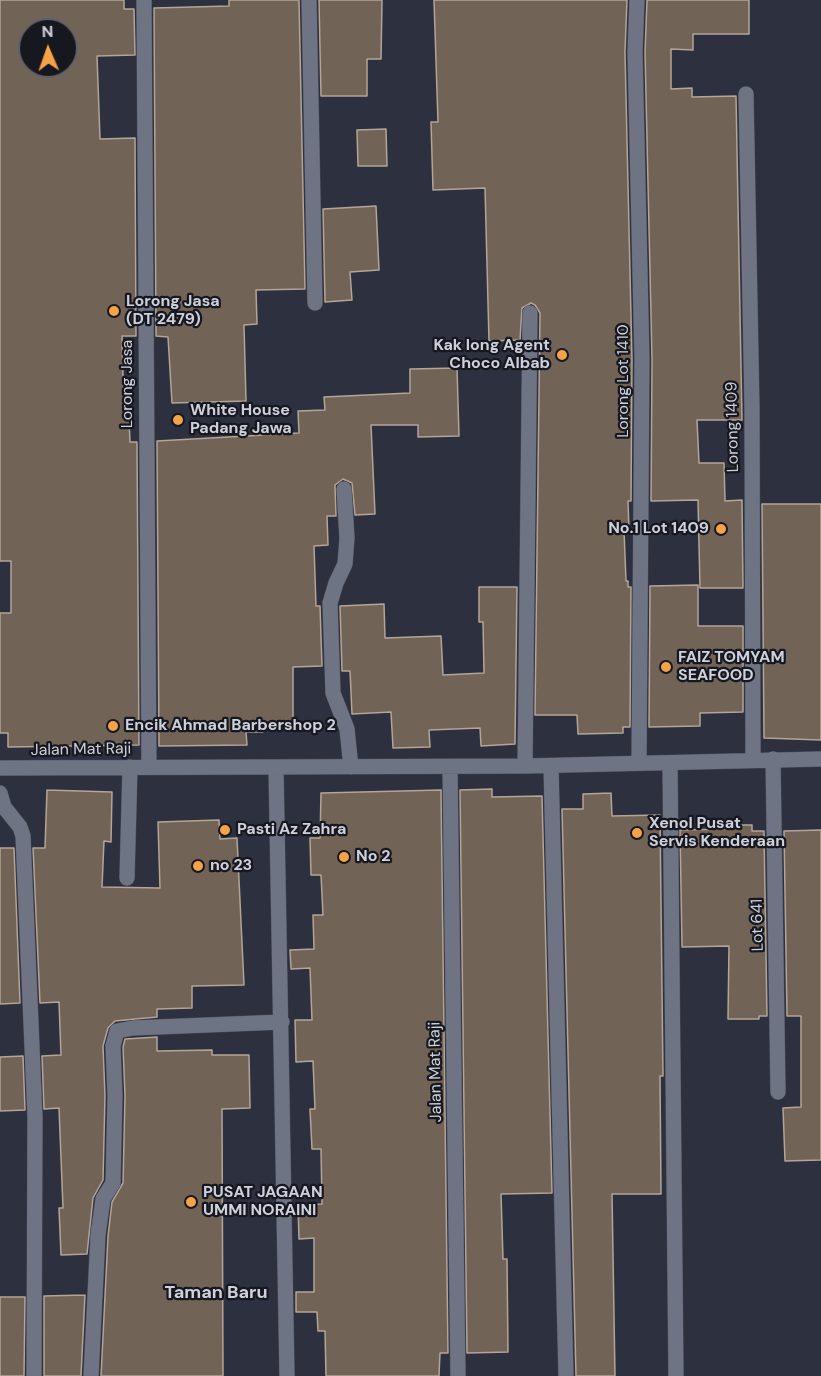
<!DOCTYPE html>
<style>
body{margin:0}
#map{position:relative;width:821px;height:1376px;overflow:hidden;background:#2c303f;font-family:"DM Sans",sans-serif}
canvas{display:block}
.north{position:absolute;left:18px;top:18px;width:60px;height:60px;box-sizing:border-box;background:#17181f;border:2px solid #60626a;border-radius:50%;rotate:358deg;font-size:16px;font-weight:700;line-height:24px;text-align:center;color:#ced1db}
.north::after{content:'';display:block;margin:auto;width:21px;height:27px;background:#f6a248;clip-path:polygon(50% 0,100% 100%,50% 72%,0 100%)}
</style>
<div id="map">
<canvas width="821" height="1376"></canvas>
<div class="north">N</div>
</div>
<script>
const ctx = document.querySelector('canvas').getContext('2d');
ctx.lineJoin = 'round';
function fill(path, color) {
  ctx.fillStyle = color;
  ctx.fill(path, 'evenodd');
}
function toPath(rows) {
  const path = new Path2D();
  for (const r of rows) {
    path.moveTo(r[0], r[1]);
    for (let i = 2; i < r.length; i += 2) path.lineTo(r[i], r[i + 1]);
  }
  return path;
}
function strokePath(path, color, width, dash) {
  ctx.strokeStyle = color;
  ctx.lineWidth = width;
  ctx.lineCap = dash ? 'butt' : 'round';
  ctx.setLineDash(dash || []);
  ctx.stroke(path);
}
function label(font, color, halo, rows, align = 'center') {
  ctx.font = font + ' "DM Sans",sans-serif';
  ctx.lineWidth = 4.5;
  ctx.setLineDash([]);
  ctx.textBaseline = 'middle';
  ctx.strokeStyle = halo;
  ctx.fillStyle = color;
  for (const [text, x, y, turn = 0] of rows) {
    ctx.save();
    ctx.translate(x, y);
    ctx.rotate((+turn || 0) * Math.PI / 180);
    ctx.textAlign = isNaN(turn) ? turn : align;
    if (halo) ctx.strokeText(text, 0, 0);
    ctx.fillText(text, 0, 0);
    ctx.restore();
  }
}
const building = toPath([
 [0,0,124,0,124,9,134,9,135,55,97,56,100,139,135,138,136,336,122,336,124,418,129,418,130,442,137,442,139,745,8,747,8,733,0,733,0,613,11,613,11,561,0,561,0,0],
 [30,30,66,30,66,66,30,66,30,30],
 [229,0,299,0,305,289,256,290,257,324,244,325,246,401,172,403,168,337,156,336,154,8,229,6,229,0],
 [319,0,382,0,381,59,367,59,367,96,321,96,319,0],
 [434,0,627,0,625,52,632,360,631,501,628,501,629,530,624,530,626,581,628,581,628,587,631,587,630,727,623,727,623,733,578,734,577,715,535,715,540,313,535,305,531,303,522,308,520,340,489,341,485,188,433,190,431,122,438,122,434,0],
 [647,0,749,0,749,34,693,34,693,50,671,49,671,89,692,88,692,97,736,96,742,420,697,420,699,463,724,463,725,501,742,500,743,588,700,588,698,500,651,501,652,360,645,52,647,0],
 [386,129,387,166,358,166,357,130,386,129],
 [376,206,379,270,350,272,352,300,325,302,323,209,376,206],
 [457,368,459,436,418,437,418,425,371,425,375,514,355,515,352,483,343,479,335,485,336,516,327,516,328,545,314,546,316,606,320,606,322,666,293,667,293,729,263,729,263,732,246,732,247,745,159,746,157,441,299,433,298,411,325,410,324,397,410,393,410,369,457,368],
 [762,504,821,504,821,740,764,738,762,504],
 [698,585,698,626,743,626,743,712,700,713,700,726,649,727,650,586,698,585],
 [479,587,517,587,515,744,481,746,480,728,429,730,430,747,393,748,391,712,352,714,350,671,342,671,340,606,384,604,385,638,441,636,443,675,484,673,483,622,479,622,479,587],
 [492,789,492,797,542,796,552,1193,501,1194,503,1259,507,1259,508,1352,467,1353,460,790,492,789],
 [47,790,112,792,111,842,104,841,102,887,160,888,158,822,219,820,220,839,237,838,244,985,192,986,192,1008,157,1009,157,1017,115,1021,108,1028,103,1046,105,1096,103,1180,93,1198,87,1254,61,1255,59,1208,63,1208,59,1108,44,1109,42,1056,61,1055,59,1002,40,1003,33,848,45,848,47,790],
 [441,790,448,1353,440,1353,439,1376,326,1376,325,1331,318,1331,317,1312,296,1312,296,1292,314,1292,314,1238,299,1239,298,1205,322,1204,321,1149,312,1149,310,1109,315,1109,313,1061,296,1062,295,1020,312,1020,310,968,291,969,290,950,314,949,313,915,323,915,321,875,311,875,310,838,320,838,321,793,441,790],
 [611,793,612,816,660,815,663,1076,660,1076,661,1194,612,1194,615,1376,576,1376,562,809,583,809,583,794,611,793],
 [725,825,752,825,752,831,764,831,767,1016,759,1016,759,1019,728,1019,729,946,682,947,680,830,725,829,725,825],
 [821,830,821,1160,785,1161,783,1108,801,1107,801,1016,787,1016,784,831,821,830],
 [0,848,14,848,20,1003,0,1004,0,848],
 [157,1037,157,1051,212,1050,212,1055,249,1055,250,1108,222,1109,223,1376,101,1376,108,1236,112,1202,123,1183,125,1096,123,1047,125,1039,157,1037],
 [23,1056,25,1110,0,1111,0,1057,23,1056],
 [85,1295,81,1376,44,1376,44,1296,85,1295],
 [0,1297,25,1297,24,1376,0,1376,0,1297]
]);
const minor = toPath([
 [144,0,149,767],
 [309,0,315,303],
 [637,0,635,52,642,360,639,762],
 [746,94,752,409,753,760],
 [344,489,347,538,345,564,336,583,330,603,333,693,347,729,351,767],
 [773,759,778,1092],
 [670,763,676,1376],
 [525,766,530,313],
 [551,766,566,1376],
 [450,767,458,1376],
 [0,768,525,766,821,759],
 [276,768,287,1376],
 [0,793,4,807,20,827,23,836,35,1117,34,1376],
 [127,878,130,767],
 [91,1376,98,1235,103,1199,113,1183,115,1096,113,1046,117,1031,133,1028,282,1022]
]);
const markers = [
 [114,311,6,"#f6a248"],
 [562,355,6,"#f6a248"],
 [178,420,6,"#f6a248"],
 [721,529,6,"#f6a248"],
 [666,667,6,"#f6a248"],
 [113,726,6,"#f6a248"],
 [225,830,6,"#f6a248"],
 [637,833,6,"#f6a248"],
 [344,857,6,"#f6a248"],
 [198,866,6,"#f6a248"],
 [191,1202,6,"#f6a248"]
];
const poiNames = [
 ["Lorong Jasa",126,302],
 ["(DT 2479)",126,320],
 ["Kak long Agent",550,346,"right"],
 ["Choco Albab",550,364,"right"],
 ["White House",190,411],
 ["Padang Jawa",190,429],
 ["No.1 Lot 1409",709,529,"right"],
 ["FAIZ TOMYAM",678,658],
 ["SEAFOOD",678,676],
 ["Encik Ahmad Barbershop 2",125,726],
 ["Xenol Pusat",649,824],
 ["Servis Kenderaan",649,842],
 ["Pasti Az Zahra",237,830],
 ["No 2",356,857],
 ["no 23",210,866],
 ["PUSAT JAGAAN",203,1193],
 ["UMMI NORAINI",203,1211]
];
const streetNames = [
 ["Lorong Lot 1410",624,381,-90],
 ["Lorong Jasa",128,384,-90],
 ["Lorong 1409",733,427,-91],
 ["Jalan Mat Raji",81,750,-1],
 ["Lot 641",758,925,-91],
 ["Jalan Mat Raji",436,1072,-91]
];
const neighbourhoodNames = [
 ["Taman Baru",216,1293]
];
fill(building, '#716356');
strokePath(building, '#b5a597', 1.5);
strokePath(minor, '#494c58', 16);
strokePath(minor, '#6f7485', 15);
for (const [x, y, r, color] of markers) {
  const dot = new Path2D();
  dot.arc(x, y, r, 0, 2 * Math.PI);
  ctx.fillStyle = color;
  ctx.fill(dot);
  strokePath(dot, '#17181f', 2);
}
label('bold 16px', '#ced1db', '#17181f', poiNames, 'left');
label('16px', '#ced1db', '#17181f', streetNames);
label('bold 18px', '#ced1db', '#17181f', neighbourhoodNames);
</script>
